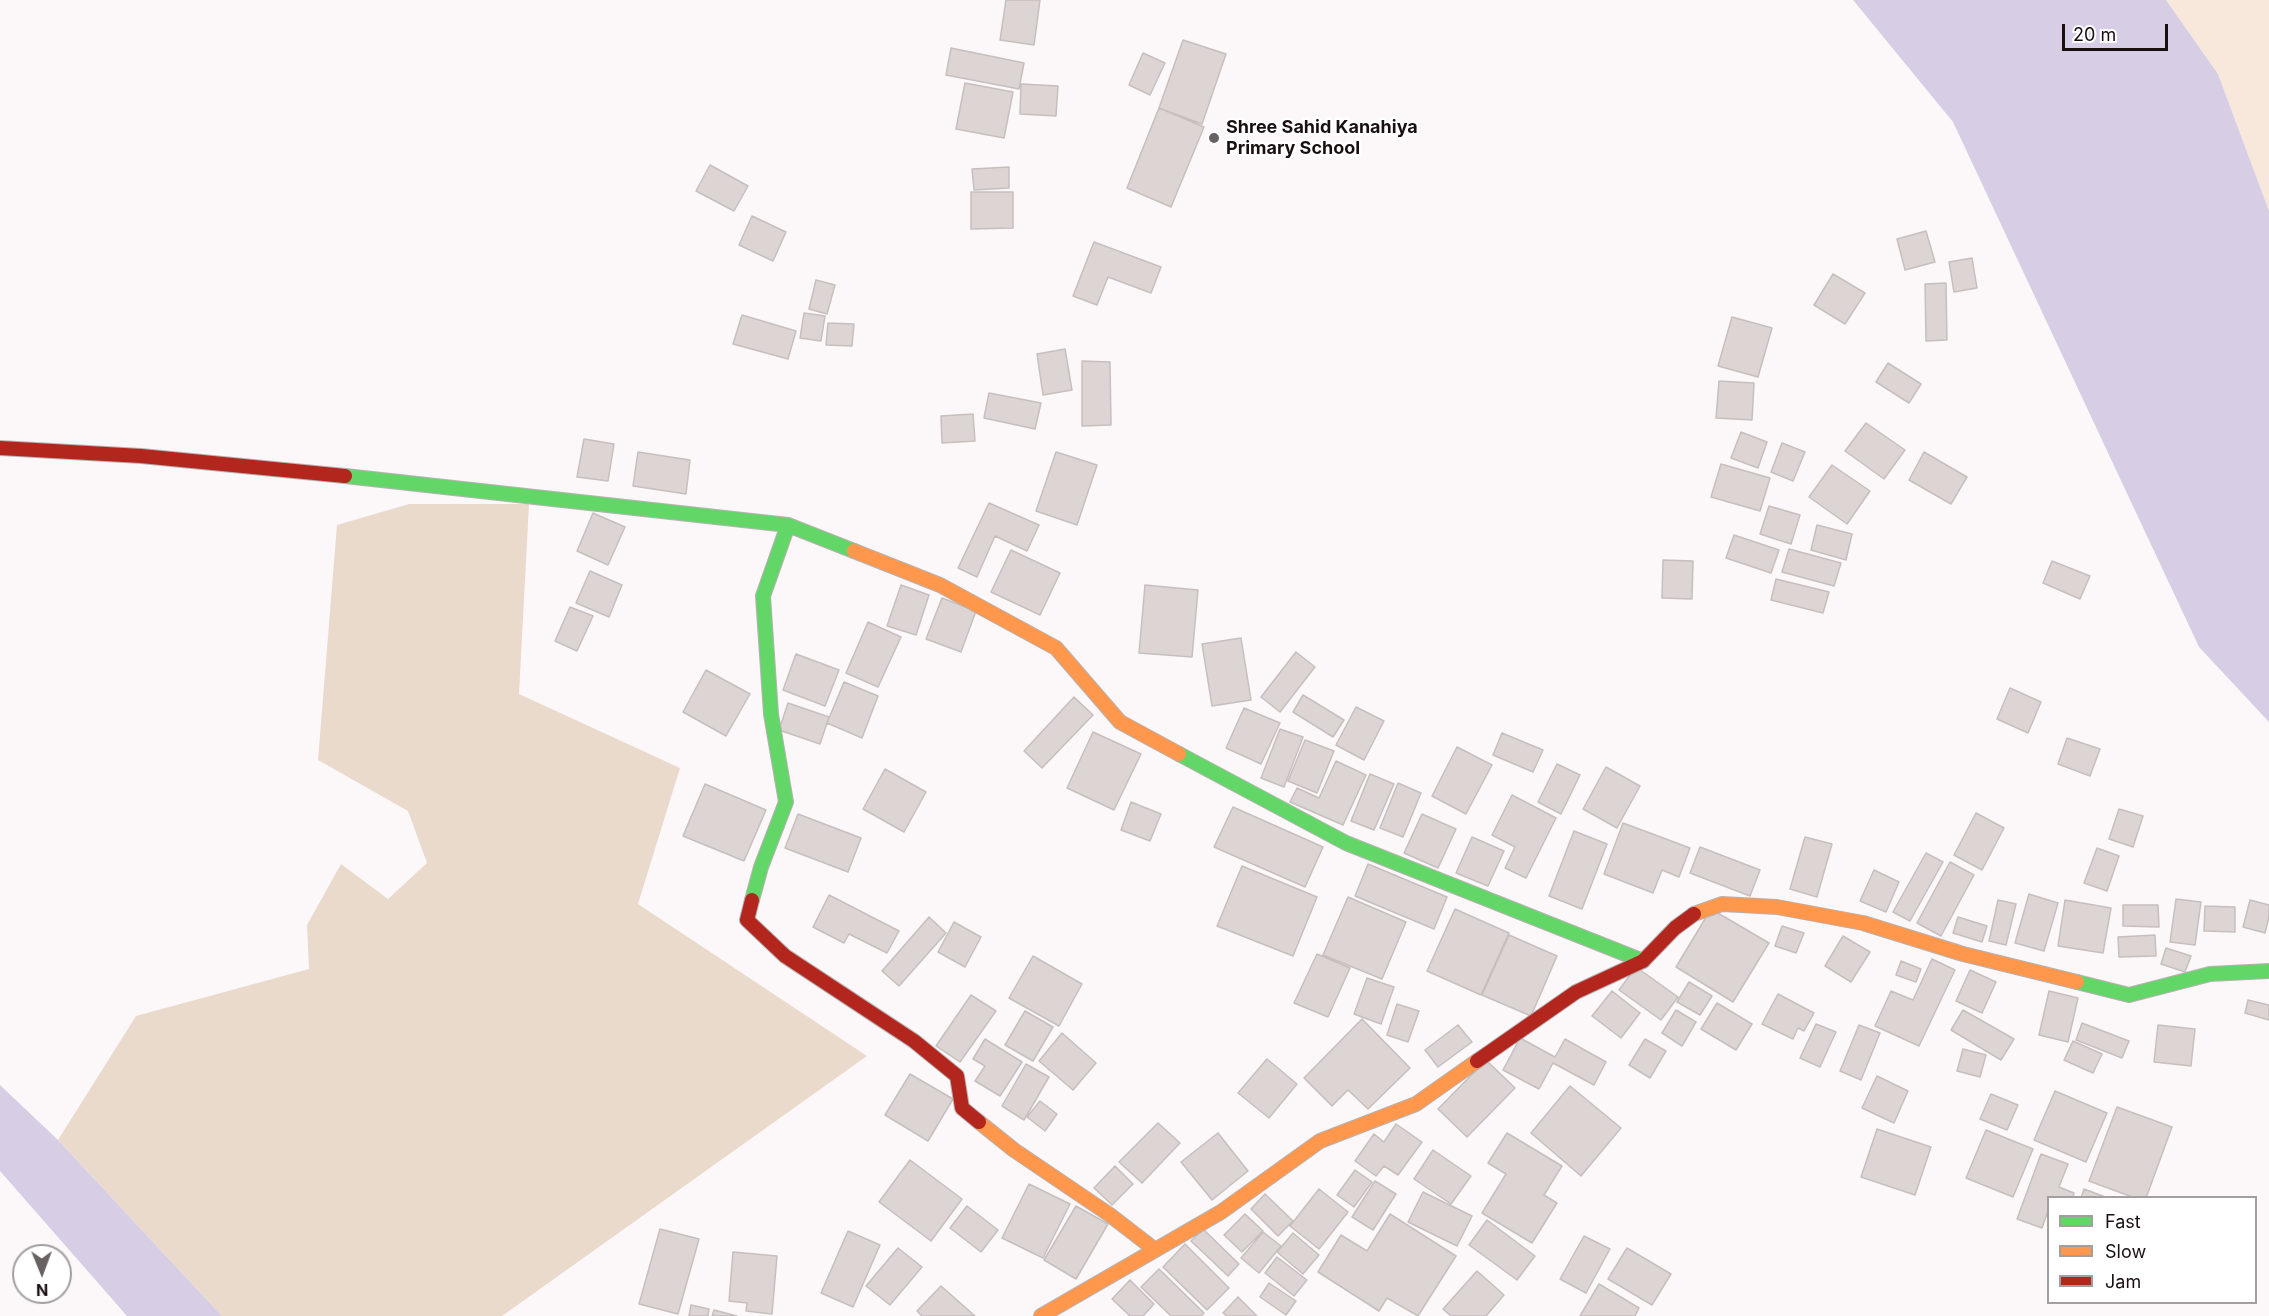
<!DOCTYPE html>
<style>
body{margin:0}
#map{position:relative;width:2269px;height:1316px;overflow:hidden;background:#fcf8f9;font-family:Inter,sans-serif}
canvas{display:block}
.legend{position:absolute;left:2047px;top:1196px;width:210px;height:108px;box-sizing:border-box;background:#fff;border:2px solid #a39fa0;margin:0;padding:8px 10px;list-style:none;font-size:18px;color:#190f11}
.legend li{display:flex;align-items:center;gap:12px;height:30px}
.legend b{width:30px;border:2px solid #a39fa0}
.north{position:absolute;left:12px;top:1244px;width:60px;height:60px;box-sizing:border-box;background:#fff;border:2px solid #a39fa0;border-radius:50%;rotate:179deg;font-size:16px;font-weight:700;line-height:24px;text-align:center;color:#190f11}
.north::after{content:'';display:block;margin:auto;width:21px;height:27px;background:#686162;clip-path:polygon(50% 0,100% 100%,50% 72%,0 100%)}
.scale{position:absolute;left:2062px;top:24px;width:106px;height:27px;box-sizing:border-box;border:3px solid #190f11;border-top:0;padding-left:8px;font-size:18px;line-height:21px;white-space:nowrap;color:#190f11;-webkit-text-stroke:4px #fff;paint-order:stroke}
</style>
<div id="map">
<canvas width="2269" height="1316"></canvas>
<ul class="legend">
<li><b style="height:8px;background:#63d668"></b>Fast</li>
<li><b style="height:8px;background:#ff974d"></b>Slow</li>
<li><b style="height:8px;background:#b3261e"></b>Jam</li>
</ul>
<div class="north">N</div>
<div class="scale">20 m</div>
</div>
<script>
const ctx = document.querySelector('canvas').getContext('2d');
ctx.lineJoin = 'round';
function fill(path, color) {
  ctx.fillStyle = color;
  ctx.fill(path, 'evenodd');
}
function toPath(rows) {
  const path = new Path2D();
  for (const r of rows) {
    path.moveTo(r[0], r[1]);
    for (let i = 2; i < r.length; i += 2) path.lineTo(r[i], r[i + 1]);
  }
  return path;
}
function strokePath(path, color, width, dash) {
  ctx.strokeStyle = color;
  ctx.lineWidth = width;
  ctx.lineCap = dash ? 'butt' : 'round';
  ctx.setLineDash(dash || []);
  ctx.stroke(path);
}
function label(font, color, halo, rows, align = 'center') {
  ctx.font = font + ' Inter,sans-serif';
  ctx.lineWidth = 5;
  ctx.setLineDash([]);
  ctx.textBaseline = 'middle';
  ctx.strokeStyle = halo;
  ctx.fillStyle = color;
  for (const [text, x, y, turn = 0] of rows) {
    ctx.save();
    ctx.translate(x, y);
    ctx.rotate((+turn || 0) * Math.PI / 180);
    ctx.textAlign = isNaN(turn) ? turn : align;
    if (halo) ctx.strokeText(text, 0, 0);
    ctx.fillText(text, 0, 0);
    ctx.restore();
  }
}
const green = toPath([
 [2166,0,2269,0,2269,211,2218,74]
]);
const forest = toPath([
 [409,504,529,504,519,694,680,768,638,904,867,1056,502,1316,222,1316,58,1140,136,1016,309,969,307,925,341,864,388,899,427,863,408,811,318,760,337,525]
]);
const water = toPath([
 [1853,0,2166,0,2218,74,2269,211,2269,722,2199,647,1953,122],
 [0,1085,58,1140,222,1316,127,1316,0,1171]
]);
const building = toPath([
 [1006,0,1040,0,1034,45,1000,40,1006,0],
 [1183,40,1226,54,1202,124,1159,108,1183,40],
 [951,48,1024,63,1019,89,946,75,951,48],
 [1143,53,1165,63,1150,95,1129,85,1143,53],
 [965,83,1013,92,1004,138,956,129,965,83],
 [1021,84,1058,86,1056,116,1020,114,1021,84],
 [1159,108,1204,127,1171,207,1127,188,1159,108],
 [710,165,748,186,734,211,696,191,710,165],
 [1009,167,1009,188,974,190,972,169,1009,167],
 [971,192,1013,192,1013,228,971,229,971,192],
 [752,216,786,232,773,261,739,245,752,216],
 [1926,231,1935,262,1905,270,1897,239,1926,231],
 [1094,242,1161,267,1151,293,1108,277,1097,305,1073,296,1094,242],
 [1972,258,1977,288,1954,292,1949,262,1972,258],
 [1833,274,1865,293,1845,324,1814,305,1833,274],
 [816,280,835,285,827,314,809,309,816,280],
 [1946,283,1947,340,1926,341,1925,284,1946,283],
 [804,313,825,316,821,341,800,338,804,313],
 [742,315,796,331,788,359,733,344,742,315],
 [1732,317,1772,328,1758,377,1718,366,1732,317],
 [828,323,854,324,852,346,826,345,828,323],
 [1065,349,1072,390,1043,395,1037,354,1065,349],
 [1082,361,1110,362,1111,425,1082,426,1082,361],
 [1888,363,1921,384,1909,403,1876,382,1888,363],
 [1719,381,1754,383,1752,420,1716,418,1719,381],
 [989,393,1041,403,1035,429,984,418,989,393],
 [973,414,975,441,942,443,941,416,973,414],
 [1866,423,1905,450,1884,479,1845,451,1866,423],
 [1741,432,1767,442,1758,468,1731,458,1741,432],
 [584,439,614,444,608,481,577,477,584,439],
 [1782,443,1805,452,1793,481,1771,472,1782,443],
 [638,452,690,460,686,494,633,486,638,452],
 [1056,452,1097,465,1077,525,1036,511,1056,452],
 [1924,452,1967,477,1951,504,1909,480,1924,452],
 [1721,464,1770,478,1760,511,1711,497,1721,464],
 [1832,465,1870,491,1847,524,1809,497,1832,465],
 [989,503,1039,525,1027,551,995,536,977,577,958,568,989,503],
 [1769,506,1800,515,1791,544,1760,534,1769,506],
 [593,513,625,527,608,565,577,551,593,513],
 [1817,525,1852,534,1846,560,1811,550,1817,525],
 [1734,535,1779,550,1771,573,1726,558,1734,535],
 [1789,549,1841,563,1834,586,1782,572,1789,549],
 [1011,550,1060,573,1040,615,991,592,1011,550],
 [1663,560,1693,561,1692,599,1662,598,1663,560],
 [2052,561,2090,576,2080,599,2043,583,2052,561],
 [590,571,622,585,609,617,576,603,590,571],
 [1776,579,1829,592,1823,613,1771,600,1776,579],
 [901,585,929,595,916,635,887,626,901,585],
 [1145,585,1198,590,1192,657,1139,653,1145,585],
 [942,598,976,611,961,652,926,639,942,598],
 [570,607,593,616,577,651,555,641,570,607],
 [868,622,901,637,878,687,846,673,868,622],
 [1241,638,1251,700,1212,706,1202,644,1241,638],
 [1296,652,1315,667,1280,712,1261,697,1296,652],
 [796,654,839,670,825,706,783,690,796,654],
 [706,670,750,694,726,736,683,712,706,670],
 [844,682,878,696,862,738,827,723,844,682],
 [2010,688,2041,702,2028,733,1997,719,2010,688],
 [1303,695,1344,720,1333,737,1293,712,1303,695],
 [1074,697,1093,715,1042,768,1024,751,1074,697],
 [788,703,829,717,820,744,779,730,788,703],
 [1356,707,1384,721,1364,760,1336,745,1356,707],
 [1244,708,1280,723,1261,764,1226,748,1244,708],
 [1280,729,1303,737,1284,787,1261,778,1280,729],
 [1093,732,1141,754,1114,810,1067,788,1093,732],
 [1502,733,1543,750,1533,772,1493,755,1502,733],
 [2067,738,2100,749,2090,776,2058,764,2067,738],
 [1305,740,1334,751,1317,793,1288,781,1305,740],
 [1457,747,1492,765,1466,814,1432,796,1457,747],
 [1336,761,1366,775,1343,825,1290,802,1297,788,1319,798,1336,761],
 [1557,764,1580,775,1561,814,1538,802,1557,764],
 [1606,767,1640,786,1617,828,1583,809,1606,767],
 [885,769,926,792,904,832,863,809,885,769],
 [1370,774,1394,784,1374,830,1351,821,1370,774],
 [1398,783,1421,793,1403,837,1380,828,1398,783],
 [705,784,766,810,744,861,683,836,705,784],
 [1512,795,1556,818,1526,878,1505,868,1515,847,1492,835,1512,795],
 [1131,802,1161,814,1150,841,1121,830,1131,802],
 [1233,807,1323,847,1305,887,1214,847,1233,807],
 [2119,809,2143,816,2133,847,2109,839,2119,809],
 [1976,813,2004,828,1982,870,1954,855,1976,813],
 [798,814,861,838,848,872,785,848,798,814],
 [1422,814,1456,829,1438,868,1404,853,1422,814],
 [1623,823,1690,848,1679,877,1662,870,1653,893,1604,874,1623,823],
 [1574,831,1607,844,1582,909,1549,896,1574,831],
 [1472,837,1504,851,1488,886,1456,873,1472,837],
 [1805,837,1832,844,1817,897,1790,889,1805,837],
 [1700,847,1760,870,1750,896,1690,873,1700,847],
 [2097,848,2119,856,2107,891,2084,883,2097,848],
 [1926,853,1943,862,1910,921,1893,912,1926,853],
 [1950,862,1974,875,1941,936,1917,923,1950,862],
 [1368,864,1447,897,1434,929,1355,896,1368,864],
 [1242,866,1317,897,1293,956,1217,926,1242,866],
 [1874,870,1899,882,1886,912,1860,901,1874,870],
 [2029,894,2058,903,2044,951,2015,943,2029,894],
 [829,895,899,931,887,953,849,934,844,943,813,927,829,895],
 [1348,897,1406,922,1382,979,1323,955,1348,897],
 [2176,899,2201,902,2195,945,2170,942,2176,899],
 [1998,900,2016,904,2006,945,1989,941,1998,900],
 [2065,900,2111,908,2103,953,2058,946,2065,900],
 [2250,900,2269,905,2269,917,2265,933,2243,927,2250,900],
 [2123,905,2158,905,2159,927,2123,926,2123,905],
 [2205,906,2235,907,2235,932,2204,931,2205,906],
 [1455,909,1509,933,1481,995,1427,971,1455,909],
 [1711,909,1769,943,1733,1002,1676,967,1711,909],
 [929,917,946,933,899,986,882,971,929,917],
 [1958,917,1987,926,1982,942,1953,933,1958,917],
 [954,922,981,937,965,967,938,952,954,922],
 [1782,926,1804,933,1796,953,1775,946,1782,926],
 [1509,935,1557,956,1531,1016,1482,995,1509,935],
 [2155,935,2156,956,2119,957,2118,937,2155,935],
 [1843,936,1870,952,1851,982,1825,966,1843,936],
 [2166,948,2191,956,2185,972,2161,964,2166,948],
 [1317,954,1350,968,1328,1017,1294,1003,1317,954],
 [1033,956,1082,984,1059,1026,1009,998,1033,956],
 [1932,959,1955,970,1919,1046,1875,1026,1891,991,1913,1000,1932,959],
 [1901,961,1921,969,1916,982,1896,975,1901,961],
 [1636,967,1678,997,1661,1020,1619,990,1636,967],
 [1970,970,1996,982,1982,1013,1956,1001,1970,970],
 [1367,978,1394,987,1381,1024,1354,1014,1367,978],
 [1689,982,1712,996,1700,1015,1677,1002,1689,982],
 [1612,991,1640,1013,1621,1038,1592,1016,1612,991],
 [2049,991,2078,998,2068,1042,2039,1035,2049,991],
 [1778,994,1814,1013,1804,1031,1798,1028,1793,1039,1762,1024,1778,994],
 [971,995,996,1011,960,1062,936,1046,971,995],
 [2248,1000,2269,1005,2269,1020,2245,1013,2248,1000],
 [1717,1003,1752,1024,1736,1050,1701,1029,1717,1003],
 [1397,1004,1419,1011,1408,1042,1387,1035,1397,1004],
 [1676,1010,1696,1022,1682,1046,1662,1033,1676,1010],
 [1963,1010,2014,1039,2001,1060,1951,1030,1963,1010],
 [1025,1011,1053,1027,1033,1061,1005,1045,1025,1011],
 [1362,1019,1410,1068,1368,1109,1348,1090,1332,1106,1304,1078,1362,1019],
 [2082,1023,2129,1041,2122,1058,2076,1040,2082,1023],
 [1816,1024,1836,1032,1820,1067,1800,1058,1816,1024],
 [1458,1025,1472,1042,1438,1067,1425,1050,1458,1025],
 [1859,1025,1880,1033,1861,1080,1840,1071,1859,1025],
 [2158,1025,2195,1029,2191,1066,2154,1062,2158,1025],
 [1062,1033,1096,1063,1073,1090,1039,1061,1062,1033],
 [1520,1038,1555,1057,1565,1039,1606,1062,1594,1085,1553,1063,1539,1089,1503,1070,1520,1038],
 [985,1039,1022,1062,1000,1096,975,1081,985,1066,973,1059,985,1039],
 [1645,1039,1666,1051,1650,1078,1629,1065,1645,1039],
 [2073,1041,2102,1054,2093,1073,2064,1060,2073,1041],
 [1963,1049,1986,1055,1980,1077,1957,1071,1963,1049],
 [1267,1059,1297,1084,1269,1118,1238,1093,1267,1059],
 [1486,1060,1515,1088,1467,1137,1438,1109,1486,1060],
 [1026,1064,1049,1077,1024,1120,1002,1106,1026,1064],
 [910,1074,953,1099,928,1141,885,1115,910,1074],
 [1877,1076,1908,1091,1894,1123,1862,1108,1877,1076],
 [1570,1086,1621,1128,1581,1176,1531,1133,1570,1086],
 [2055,1091,2107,1113,2086,1162,2034,1140,2055,1091],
 [1991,1094,2018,1105,2007,1130,1980,1119,1991,1094],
 [1040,1101,1057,1114,1045,1131,1027,1117,1040,1101],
 [2117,1107,2172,1127,2146,1198,2135,1198,2089,1181,2117,1107],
 [1158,1123,1180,1143,1142,1183,1119,1162,1158,1123],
 [1396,1124,1422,1142,1398,1175,1384,1166,1376,1176,1355,1161,1374,1134,1384,1142,1396,1124],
 [1877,1129,1931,1147,1915,1195,1861,1177,1877,1129],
 [1986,1130,2033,1149,2013,1197,1966,1178,1986,1130],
 [1218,1133,1248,1171,1212,1200,1181,1162,1218,1133],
 [1507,1133,1562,1166,1544,1195,1557,1203,1532,1243,1482,1213,1506,1174,1488,1163,1507,1133],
 [1433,1150,1471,1176,1451,1204,1414,1179,1433,1150],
 [2041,1154,2068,1164,2059,1187,2074,1193,2073,1198,2048,1198,2048,1211,2042,1228,2017,1219,2041,1154],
 [910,1160,962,1199,931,1241,879,1202,910,1160],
 [1115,1166,1133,1184,1112,1205,1094,1188,1115,1166],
 [1355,1170,1372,1182,1354,1207,1337,1195,1355,1170],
 [1375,1181,1396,1194,1373,1230,1352,1217,1375,1181],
 [1029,1184,1070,1204,1043,1258,1002,1238,1029,1184],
 [1319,1189,1348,1212,1319,1249,1290,1226,1319,1189],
 [2084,1189,2108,1198,2081,1198,2084,1189],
 [1423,1192,1472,1216,1457,1246,1408,1222,1423,1192],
 [1265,1194,1293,1221,1278,1236,1251,1209,1265,1194],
 [967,1206,998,1230,981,1252,950,1228,967,1206],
 [1076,1206,1108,1224,1076,1279,1044,1260,1076,1206],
 [1245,1214,1263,1231,1242,1252,1224,1235,1245,1214],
 [1390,1214,1456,1256,1418,1316,1387,1298,1379,1311,1318,1272,1341,1235,1367,1251,1390,1214],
 [1487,1220,1535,1256,1517,1280,1469,1245,1487,1220],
 [660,1229,699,1239,678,1314,639,1304,660,1229],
 [1203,1229,1239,1264,1228,1276,1191,1241,1203,1229],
 [848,1231,880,1245,853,1307,821,1293,848,1231],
 [1263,1232,1281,1246,1259,1273,1241,1258,1263,1232],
 [1293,1233,1319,1255,1303,1274,1277,1252,1293,1233],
 [1584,1236,1610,1249,1586,1293,1560,1279,1584,1236],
 [1185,1244,1229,1288,1207,1310,1163,1267,1185,1244],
 [898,1248,922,1267,890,1305,866,1286,898,1248],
 [1627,1248,1671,1274,1652,1305,1608,1279,1627,1248],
 [733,1252,777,1256,772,1314,746,1311,747,1303,729,1301,733,1252],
 [1277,1257,1307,1280,1294,1296,1265,1273,1277,1257],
 [1159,1269,1204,1313,1201,1316,1171,1316,1141,1287,1159,1269],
 [1477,1271,1504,1295,1486,1316,1451,1316,1443,1309,1477,1271],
 [1130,1280,1154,1304,1143,1316,1130,1316,1112,1299,1130,1280],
 [1269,1283,1296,1301,1286,1315,1260,1297,1269,1283],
 [1599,1284,1639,1308,1635,1316,1580,1316,1599,1284],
 [941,1286,975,1316,922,1316,917,1311,941,1286],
 [1238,1297,1257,1316,1227,1316,1223,1313,1238,1297],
 [691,1305,709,1309,708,1316,689,1316,691,1305],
 [714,1310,737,1316,712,1316,714,1310]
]);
const fast = toPath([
 [345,476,788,525,854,551],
 [1179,754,1346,843,1643,961],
 [752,900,761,867,786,802,771,714,763,596,788,525],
 [2077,982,2129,995,2210,974,2269,971]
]);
const slow = toPath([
 [854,551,940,585,1056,648,1120,722,1179,754],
 [1694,914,1722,904,1777,907,1863,923,1963,954,2077,982],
 [979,1122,1014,1150,1110,1215,1154,1249],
 [1041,1316,1221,1212,1320,1141,1416,1104,1477,1061]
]);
const jam = toPath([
 [0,448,141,456,345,476],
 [752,900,747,920,785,956,914,1041,957,1076,962,1108,979,1122],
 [1477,1061,1576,992,1643,961,1675,928,1694,914]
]);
const markers = [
 [1214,138,6,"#686162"]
];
const poiNames = [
 ["Shree Sahid Kanahiya",1226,128],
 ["Primary School",1226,149]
];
fill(green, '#f7e8db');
fill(forest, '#eadacc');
fill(water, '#d7cee5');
fill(building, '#dcd5d4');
strokePath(building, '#c6bfbe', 1.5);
strokePath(fast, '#b8b1b3', 16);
strokePath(slow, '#b8b1b3', 16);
strokePath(jam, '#b8b1b3', 16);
strokePath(fast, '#63d668', 14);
strokePath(slow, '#ff974d', 14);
strokePath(jam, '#b3261e', 14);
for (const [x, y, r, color] of markers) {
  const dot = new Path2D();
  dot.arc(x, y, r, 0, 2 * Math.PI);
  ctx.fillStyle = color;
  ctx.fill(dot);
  strokePath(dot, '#fff', 2);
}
label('bold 18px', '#190f11', '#fff', poiNames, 'left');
</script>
